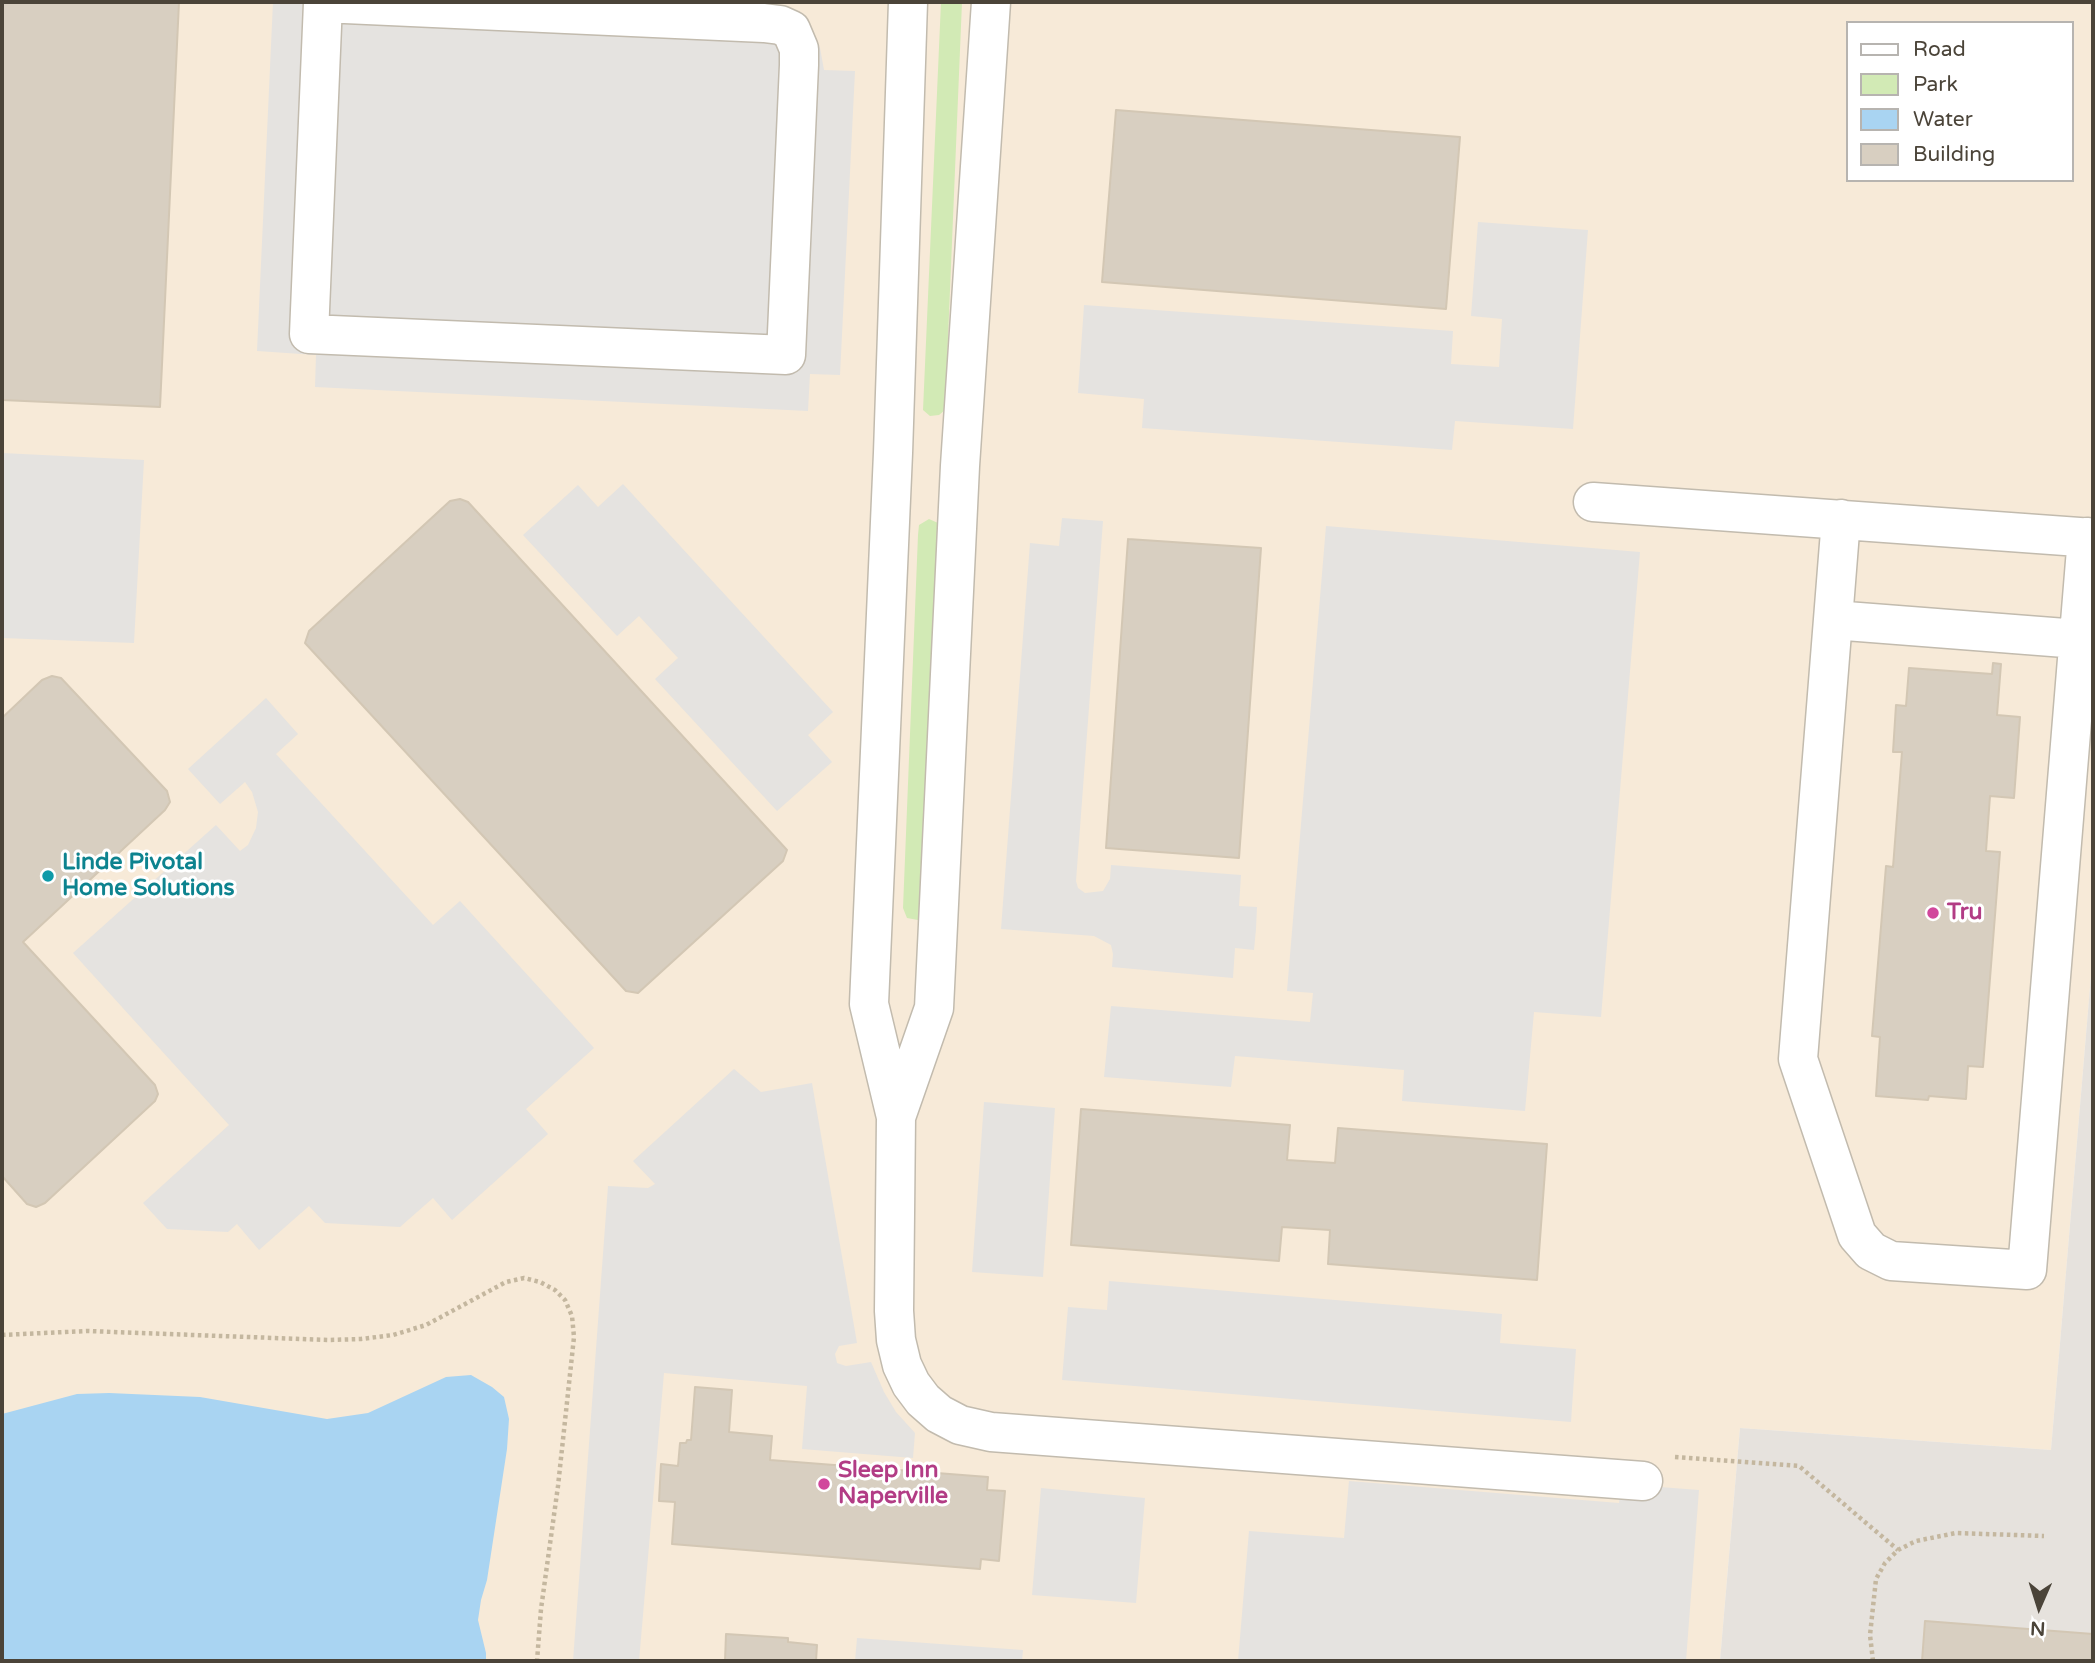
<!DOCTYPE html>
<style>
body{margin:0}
#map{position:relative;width:2095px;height:1663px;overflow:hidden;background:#f6f3ec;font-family:"Varela Round",sans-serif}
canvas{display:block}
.frame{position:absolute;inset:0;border:4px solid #4b4439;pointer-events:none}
.legend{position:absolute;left:1846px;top:21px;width:228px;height:161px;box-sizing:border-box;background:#fff;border:2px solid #b7b4b0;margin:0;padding:9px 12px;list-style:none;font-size:21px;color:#4b4439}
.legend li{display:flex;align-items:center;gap:14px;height:35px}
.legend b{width:35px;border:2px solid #b7b4b0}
.north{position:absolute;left:2004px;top:1572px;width:70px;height:70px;-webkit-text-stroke:5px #fff;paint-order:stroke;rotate:183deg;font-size:19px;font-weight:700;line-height:28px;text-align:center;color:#4b4439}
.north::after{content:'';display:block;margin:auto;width:24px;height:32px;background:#4b4439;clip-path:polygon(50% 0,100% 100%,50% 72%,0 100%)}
</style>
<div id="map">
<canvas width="2095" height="1663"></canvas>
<div class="frame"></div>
<ul class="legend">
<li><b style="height:9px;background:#fff"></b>Road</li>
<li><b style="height:19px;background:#d2eab5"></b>Park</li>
<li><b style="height:19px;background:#a9d4f2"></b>Water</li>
<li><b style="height:19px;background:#d8cfc1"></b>Building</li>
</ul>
<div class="north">N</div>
</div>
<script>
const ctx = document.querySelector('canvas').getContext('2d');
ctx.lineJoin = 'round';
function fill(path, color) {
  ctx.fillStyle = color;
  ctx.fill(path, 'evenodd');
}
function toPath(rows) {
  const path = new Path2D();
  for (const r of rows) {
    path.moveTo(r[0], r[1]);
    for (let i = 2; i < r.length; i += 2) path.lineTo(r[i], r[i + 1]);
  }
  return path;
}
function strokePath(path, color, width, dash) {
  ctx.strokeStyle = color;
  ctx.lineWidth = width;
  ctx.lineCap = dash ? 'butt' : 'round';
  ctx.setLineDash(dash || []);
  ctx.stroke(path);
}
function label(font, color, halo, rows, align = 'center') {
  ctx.font = font + ' "Varela Round",sans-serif';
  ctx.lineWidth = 6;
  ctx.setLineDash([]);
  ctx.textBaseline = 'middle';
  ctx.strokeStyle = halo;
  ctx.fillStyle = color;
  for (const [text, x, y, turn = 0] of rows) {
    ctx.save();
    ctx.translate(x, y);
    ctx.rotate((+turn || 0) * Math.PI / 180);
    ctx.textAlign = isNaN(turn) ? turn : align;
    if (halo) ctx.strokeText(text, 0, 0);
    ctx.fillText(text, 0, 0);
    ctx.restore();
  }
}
const commercial = toPath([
 [2,2,2093,2,2093,952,2051,1450,1740,1428,1720,1661,2,1661],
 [1848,23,2072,23,2072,180,1848,180]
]);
const industrial = toPath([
 [2093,952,2093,1661,1720,1661,1740,1428,2051,1450]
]);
const green = toPath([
 [941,2,962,2,945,410,939,415,930,416,923,410],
 [929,519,938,523,925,911,918,920,907,918,903,908,918,535,919,525]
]);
const parking = toPath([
 [273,2,761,2,761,6,808,23,820,48,824,70,855,71,840,375,810,374,808,411,315,387,316,355,257,351],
 [1478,222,1588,230,1573,429,1455,421,1452,450,1142,428,1144,399,1078,393,1084,305,1453,331,1451,364,1499,367,1502,319,1471,316],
 [2,453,144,460,134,643,2,638],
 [623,484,833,712,808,735,832,762,777,811,655,679,678,658,639,616,617,636,523,535,578,485,598,507],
 [1062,518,1103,521,1076,881,1078,888,1085,893,1103,891,1110,879,1111,865,1241,875,1239,906,1257,907,1256,929,1254,950,1235,948,1233,978,1112,967,1113,954,1111,945,1094,936,1001,929,1030,543,1059,546],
 [1326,526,1640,552,1601,1017,1534,1012,1525,1111,1402,1101,1404,1070,1235,1056,1231,1087,1104,1077,1111,1006,1310,1022,1313,993,1287,991],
 [266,698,298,734,276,754,433,925,460,901,594,1048,526,1109,548,1134,452,1220,433,1198,400,1227,325,1223,309,1206,259,1250,237,1224,228,1232,167,1229,143,1203,229,1125,73,953,216,825,240,851,248,845,256,828,258,812,252,792,245,782,220,804,188,769],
 [734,1069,761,1092,812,1083,857,1343,839,1346,835,1354,837,1363,846,1366,871,1362,884,1392,896,1412,915,1433,913,1458,802,1449,807,1386,664,1373,639,1661,573,1661,608,1186,648,1188,655,1184,633,1161],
 [984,1102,1055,1108,1043,1277,972,1272],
 [1109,1281,1502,1314,1500,1343,1576,1349,1571,1422,1062,1380,1068,1307,1107,1310],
 [1349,1481,1619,1503,1621,1484,1699,1490,1686,1661,1238,1661,1249,1531,1344,1538],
 [1041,1488,1145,1498,1136,1603,1032,1595],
 [857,1638,1023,1650,1022,1661,855,1661]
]);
const water = toPath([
 [471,1375,492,1387,504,1397,509,1419,507,1449,487,1580,481,1600,478,1620,486,1653,486,1661,2,1661,2,1414,77,1394,109,1393,200,1397,327,1419,368,1413,446,1377]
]);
const building = toPath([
 [2,2,179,2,160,407,2,400,2,2],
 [1116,110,1460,137,1446,309,1102,282,1116,110],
 [460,499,468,502,787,850,783,861,638,993,626,991,305,643,309,631,450,501,460,499],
 [1128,539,1261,548,1239,858,1106,848,1128,539],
 [1993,663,2001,664,1997,715,2020,717,2014,798,1990,796,1986,851,2000,852,1983,1067,1968,1066,1966,1099,1929,1096,1928,1100,1876,1096,1880,1037,1872,1036,1886,866,1893,867,1902,752,1893,752,1896,705,1906,706,1909,668,1992,674,1993,663],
 [52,676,61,678,167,791,170,802,165,810,23,942,155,1085,158,1094,155,1101,45,1203,36,1207,27,1204,2,1176,2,718,42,680,52,676],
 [1081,1109,1290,1125,1287,1160,1335,1163,1338,1128,1547,1144,1537,1280,1328,1264,1330,1230,1282,1227,1279,1261,1071,1245,1081,1109],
 [695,1387,732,1390,729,1432,772,1436,770,1460,988,1477,987,1490,1005,1491,999,1561,981,1559,980,1569,672,1544,675,1502,659,1501,661,1464,678,1466,680,1443,686,1443,687,1440,691,1440,695,1387],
 [1925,1621,2093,1634,2093,1661,1922,1661,1925,1621],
 [726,1634,788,1638,788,1642,817,1645,816,1661,725,1661,726,1634]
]);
const path = toPath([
 [2,1335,87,1331,328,1340,361,1339,393,1335,426,1325,506,1282,524,1278,540,1282,555,1290,565,1300,572,1316,574,1337,558,1486,541,1609,537,1661],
 [1675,1457,1799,1466,1898,1550],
 [1873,1661,1870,1635,1876,1579,1885,1563,1898,1550,1916,1541,1956,1533,2044,1536]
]);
const minor = toPath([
 [908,2,893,453,869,1004,896,1117,894,1311,896,1340,902,1365,911,1384,923,1400,939,1414,960,1425,991,1432,1643,1481],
 [323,3,764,23,780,25,791,30,799,49,799,65,786,355,309,334,323,3],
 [1593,502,2093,538],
 [1841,519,1798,1059,1857,1235,1871,1251,1891,1261,2027,1270,2087,537],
 [1833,620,2078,639],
 [896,1117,934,1008,960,466,991,2]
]);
const markers = [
 [48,876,7,"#0f9aa8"],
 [1933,913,7,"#d1479c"],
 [824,1484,7,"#d1479c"]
];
const cultureNames = [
 ["Linde Pivotal",62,863],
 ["Home Solutions",62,889]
];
const hotelNames = [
 ["Tru",1947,913],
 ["Sleep Inn",838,1471],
 ["Naperville",838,1497]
];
fill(commercial, '#f7ead8');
fill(industrial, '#e6e2dd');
fill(green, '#d2eab5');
fill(parking, '#e5e3e0');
fill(water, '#a9d4f2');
fill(building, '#d8cfc1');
strokePath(building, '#d3c7b4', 2);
strokePath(minor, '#c2bbae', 41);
strokePath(path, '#c4b79f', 4.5, [3.5, 3.5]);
strokePath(minor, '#fff', 38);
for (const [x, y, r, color] of markers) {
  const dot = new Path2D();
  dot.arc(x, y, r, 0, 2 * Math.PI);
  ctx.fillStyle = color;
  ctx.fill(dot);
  strokePath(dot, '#fff', 2.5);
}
label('bold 23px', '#0d838f', '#fff', cultureNames, 'left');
label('bold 23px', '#b23c85', '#fff', hotelNames, 'left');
</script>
